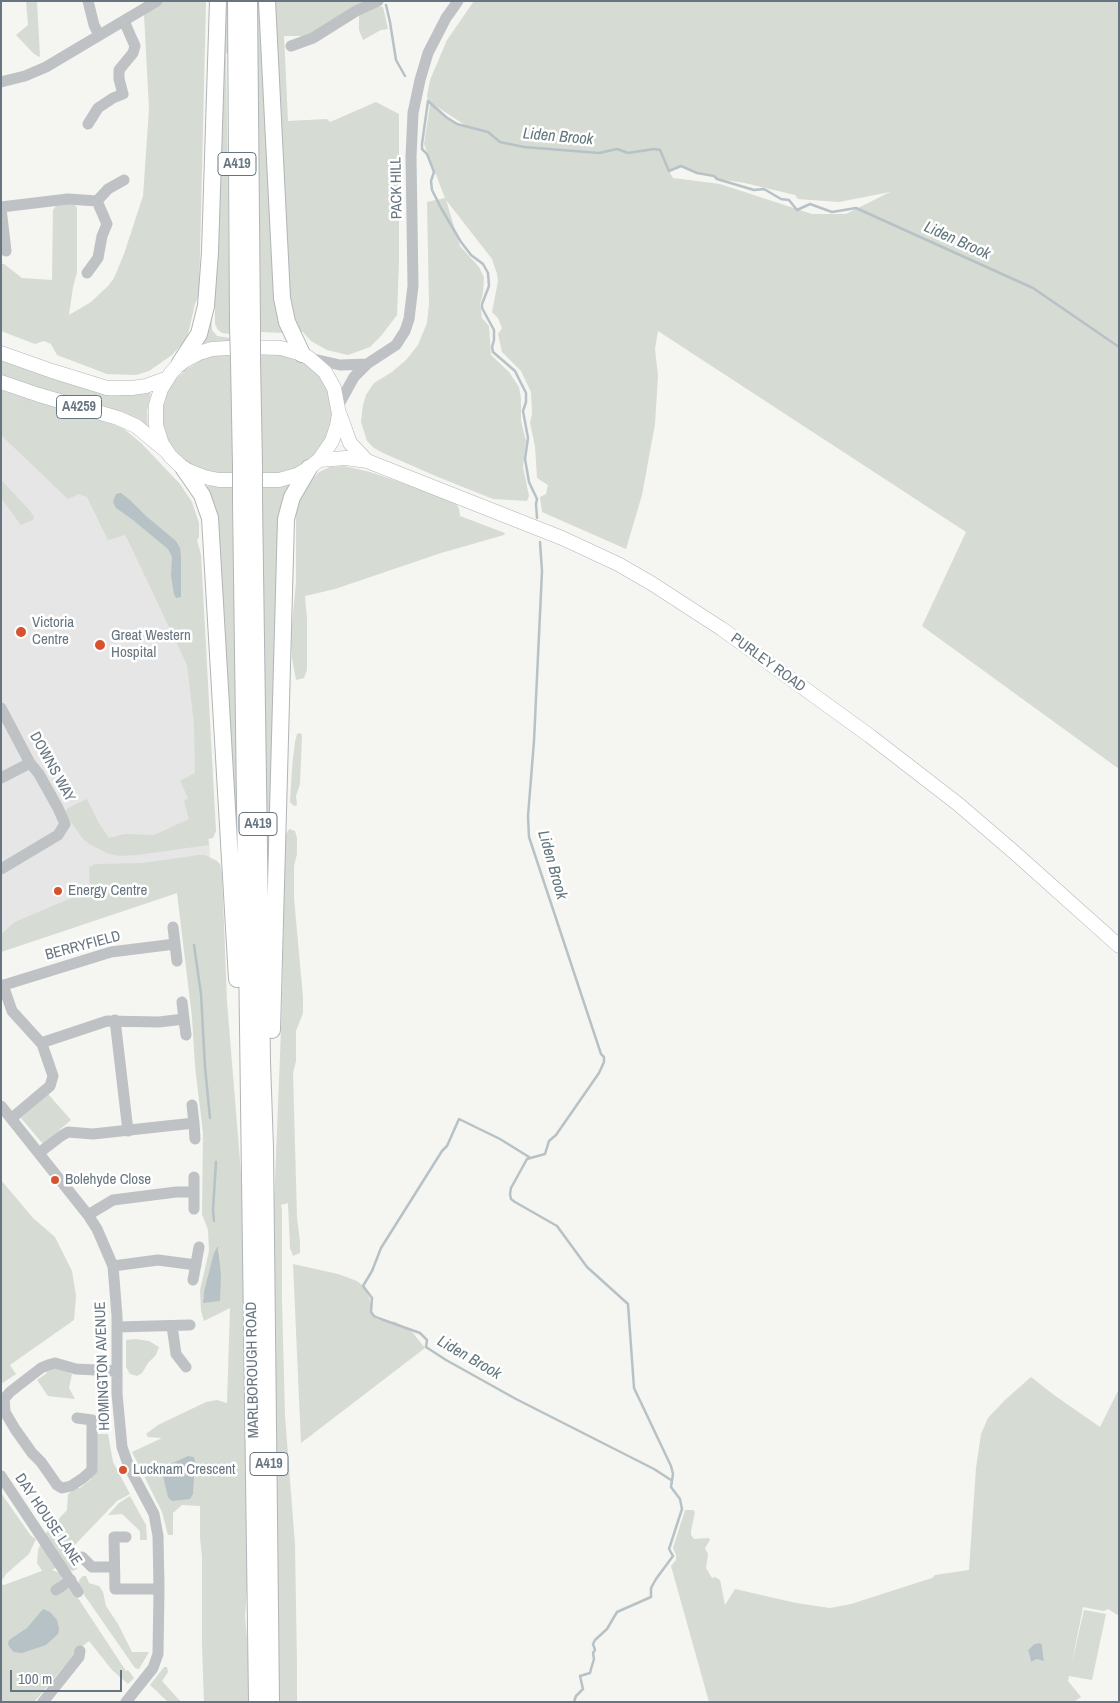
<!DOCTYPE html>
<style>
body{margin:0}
#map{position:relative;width:1120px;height:1703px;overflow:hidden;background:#f5f5f1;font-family:"Archivo Narrow",sans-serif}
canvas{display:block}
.frame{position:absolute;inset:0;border:2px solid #667580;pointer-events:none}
.scale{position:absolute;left:10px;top:1670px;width:112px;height:22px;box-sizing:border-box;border:2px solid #667580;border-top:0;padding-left:6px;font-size:15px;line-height:18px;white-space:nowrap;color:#667580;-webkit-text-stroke:4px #fff;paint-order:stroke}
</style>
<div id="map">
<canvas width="1120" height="1703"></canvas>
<div class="frame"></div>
<div class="scale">100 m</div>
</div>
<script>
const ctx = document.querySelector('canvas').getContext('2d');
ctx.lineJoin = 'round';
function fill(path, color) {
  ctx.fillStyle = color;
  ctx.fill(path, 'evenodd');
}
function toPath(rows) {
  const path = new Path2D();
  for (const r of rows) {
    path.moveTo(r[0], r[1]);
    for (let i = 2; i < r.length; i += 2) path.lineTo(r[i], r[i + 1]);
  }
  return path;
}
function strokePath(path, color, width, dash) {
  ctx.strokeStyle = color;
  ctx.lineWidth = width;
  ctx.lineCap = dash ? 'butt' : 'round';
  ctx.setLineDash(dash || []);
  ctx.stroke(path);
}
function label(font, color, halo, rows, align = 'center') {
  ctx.font = font + ' "Archivo Narrow",sans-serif';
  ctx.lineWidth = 5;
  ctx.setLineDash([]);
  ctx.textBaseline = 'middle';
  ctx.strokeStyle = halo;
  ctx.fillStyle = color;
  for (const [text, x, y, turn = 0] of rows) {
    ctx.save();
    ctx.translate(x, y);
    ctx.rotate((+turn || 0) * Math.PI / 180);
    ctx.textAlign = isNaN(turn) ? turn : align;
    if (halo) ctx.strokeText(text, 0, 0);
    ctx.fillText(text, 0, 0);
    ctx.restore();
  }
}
const built = toPath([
 [1,389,192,516,210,858,208,865,207,883,1,952]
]);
const green = toPath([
 [26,1,37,1,40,57,34,54,16,35,28,25],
 [164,1,206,1,199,295,195,304,188,334,183,343,172,355,149,371,136,375,107,374,57,355,51,344,44,341,35,344,1,331,1,264,4,264,22,278,52,280,53,210,58,203,75,205,77,208,77,272,73,287,69,315,91,302,108,286,114,278,124,254,143,196,149,109,144,14],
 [221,1,229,1,230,54,226,53,230,334,222,333,218,330,215,324,215,305,211,304],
 [256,1,262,1,284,333,260,332,260,222,258,175],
 [271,1,366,1,307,36,284,36,288,121,327,119,330,122,376,102,399,114,399,262,397,315,381,336,370,347,348,355,327,350,311,341,303,332,298,332,290,304],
 [474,1,1119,1,1119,769,922,626,966,532,658,331,655,349,658,376,655,424,642,495,626,549,542,512,540,497,546,494,548,485,537,478,535,446,530,423,532,414,531,392,521,371,502,352,498,334,502,328,498,318,492,312,498,281,497,274,492,259,446,200,460,246,479,267,484,277,483,293,480,304,482,318,489,326,491,355,509,372,519,387,521,398,521,421,526,441,523,467,529,496,527,501,493,499,438,477,383,453,374,448,367,441,361,422,363,405,366,395,374,383,392,372,406,360,418,345,427,323,429,304,427,202,445,198,424,144,430,104,457,124,465,125,428,101,427,96,430,80,447,40],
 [683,166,697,173,714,176,717,179,745,183,795,195,798,199,839,202,890,192,846,214,812,214,720,184,673,178,669,171],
 [377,6,383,7,388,29,381,30,363,40,359,30,359,15],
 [211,309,212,330,217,336,230,338,230,342,209,342,201,344],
 [230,352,230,364,234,364,236,460,232,461,232,475,218,475,197,469,176,454,164,433,160,409,168,389,173,381,187,369,206,357],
 [261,352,279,352,302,360,319,375,330,391,334,415,330,435,309,462,283,474,263,475,262,461,258,461,257,367,261,366],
 [1,360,111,396,151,393,147,411,148,429,1,377],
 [1,387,123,428,142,444,180,484,192,502,199,523,199,537,197,540,201,555,216,831,213,838,208,839,209,845,137,855,120,856,109,854,91,845,83,839,66,815,65,812,68,808,87,799,98,822,109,838,125,834,154,835,189,819,184,801,188,798,180,781,195,773,194,724,187,665,127,538,125,535,108,540,87,497,79,494,68,499,1,435],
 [344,466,370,472,447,498,456,503,459,509,460,516,505,533,504,535,441,553,335,589,305,596,307,619,307,670,304,678,296,680,292,658,291,636,296,582,296,505,310,482,319,472,330,467],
 [1,480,30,511,34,517,33,520,21,525,1,498],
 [292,484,267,964,262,486],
 [205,486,232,486,240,919,217,514],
 [300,733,302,735,300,784,296,796,297,805,294,806,290,802,292,768,295,742,297,734],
 [289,829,295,831,297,838,297,854,294,866,294,898,303,997,303,1013,296,1031,296,1061,293,1073,297,1217,300,1242,300,1253,293,1256,290,1248,288,1203,281,1205,282,1210,282,1301,285,1416,295,1545,297,1663,297,1702,279,1702,274,1204,282,1006,285,848,286,834],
 [199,855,205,855,217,861,220,864,222,874,227,1002,241,1173,244,1225,248,1578,245,1616,250,1671,250,1702,204,1702,202,1645,202,1557,200,1538,200,1506,182,1505,173,1513,173,1535,168,1535,162,1512,132,1452,162,1438,148,1437,146,1434,158,1425,206,1402,217,1400,227,1403,230,1308,204,1321,201,1311,200,1290,209,1251,208,1230,202,1214,203,1133,195,1066,192,1017,177,893,1,952,1,934,15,922,90,890,89,867,96,864,143,863],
 [219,1248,220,1301,203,1302,204,1291,210,1271],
 [48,1094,71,1120,43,1144,21,1118],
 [1,1180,33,1218,55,1237,72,1271,76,1296,74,1320,10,1365,16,1374,1,1384],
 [293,1264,338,1274,357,1281,363,1286,369,1297,371,1304,371,1314,378,1320,396,1322,412,1332,425,1348,301,1443],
 [135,1339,149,1341,159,1347,156,1355,148,1363,142,1373,137,1376,130,1374,126,1367,126,1340],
 [52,1369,58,1369,72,1374,69,1388,75,1399,48,1396,37,1380,47,1373,46,1370],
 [1031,1377,1054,1395,1100,1427,1119,1389,1119,1616,1108,1609,1104,1611,1083,1607,1071,1667,1084,1610,1106,1614,1092,1680,1069,1676,1068,1681,1081,1697,1074,1702,709,1702,671,1566,676,1560,676,1555,673,1548,685,1510,693,1510,695,1512,691,1531,691,1535,694,1539,709,1538,710,1540,705,1548,708,1554,706,1568,712,1578,715,1577,720,1580,725,1605,735,1589,796,1603,830,1608,851,1604,932,1578,935,1575,969,1570,976,1468,981,1434,988,1418,1005,1400],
 [1039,1643,1042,1644,1044,1659,1037,1659,1031,1662,1028,1650,1034,1644],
 [97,1434,108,1434,113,1462,130,1494,117,1501,68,1552,77,1564,77,1569,72,1571,62,1564,52,1570,60,1573,65,1589,72,1589,126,1671,128,1670,134,1678,128,1684,112,1670,89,1641,80,1648,34,1702,1,1702,1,1584,4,1585,42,1571,37,1563,38,1550,45,1534,67,1510,68,1494,76,1488,80,1488,91,1479],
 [1,1493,31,1536,36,1539,29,1554,6,1574,1,1582],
 [130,1496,146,1525,147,1540,140,1540,140,1531,122,1514,108,1515,119,1503],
 [83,1576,86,1576,89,1583,99,1586,103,1592,106,1606,118,1624,132,1652,149,1652,139,1669,135,1668,78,1586,79,1580],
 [164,1667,167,1667,168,1672,162,1681,181,1702,168,1702,150,1685]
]);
const water = toPath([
 [116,494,121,493,130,500,146,516,176,541,180,548,181,557,181,597,176,598,174,594,171,576,172,557,168,549,133,520,116,508,113,502],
 [218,1246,221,1275,220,1301,203,1303,204,1291,214,1253],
 [188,1456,194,1457,195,1462,193,1494,190,1499,172,1501,168,1497,162,1472,162,1468],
 [43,1609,50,1612,57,1620,59,1629,58,1634,46,1645,22,1653,14,1652,10,1648,8,1644,9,1640,27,1628],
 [1039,1643,1042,1644,1044,1661,1037,1659,1031,1662,1028,1650,1034,1644]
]);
const stream = toPath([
 [386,5,390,22,396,60,405,76],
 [428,101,446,117,457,124,488,132,500,142,524,147,599,153,617,149,628,153,654,149,660,150,669,171,681,166,697,173,714,176,717,179,754,190,764,189,781,199,789,200,797,210,810,204,832,212,856,208,1033,288,1119,347],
 [428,101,422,144,422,149,427,154,434,172,431,181,432,190,441,208,461,242,471,255,483,264,488,273,489,286,482,304,482,308,494,330,494,340,492,347,493,352,515,371,526,393,526,402,523,411,528,438,525,459,529,482,537,499,536,504,537,518],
 [540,542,542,571,534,741,528,816,529,837,601,1054,604,1057,604,1062,599,1073,556,1135,549,1141,545,1154,527,1159,511,1188,510,1194,511,1199,515,1202,557,1226,587,1267,628,1304,634,1388,671,1466,673,1474,671,1487,680,1499,682,1509,670,1546,669,1549,673,1556,656,1579,651,1588,651,1597,617,1612,607,1629,595,1640,593,1644,595,1650,593,1653,594,1659,591,1669,590,1673,580,1676,583,1689,576,1696,574,1702],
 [194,945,201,994,205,1067,210,1118],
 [529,1157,500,1139,459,1119,447,1146,442,1151,381,1248,372,1271,363,1286,372,1298,371,1312,374,1316,378,1318,420,1333,427,1340,426,1347,446,1360,516,1399,654,1469,671,1480],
 [214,1221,213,1210,216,1162]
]);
const minor = toPath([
 [88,1,94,25,99,35],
 [291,46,313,38,356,11,378,1],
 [1,82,25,76,46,67,157,1],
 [88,124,98,108,113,98,123,94,119,79,119,70,133,53,135,46,124,21],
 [97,201,108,189,124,180],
 [1,207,68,199,97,201],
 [1,209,6,251],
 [87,273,98,258,102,236,107,224,97,201],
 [309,358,340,365,367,364],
 [338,406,354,377,367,364,396,345,405,331,409,319,413,286,411,157,413,113,420,80,428,53,446,18,458,1],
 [1,708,30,763,39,774,58,808,65,824,58,835,1,869],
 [1,778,30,763],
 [173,927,175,944],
 [3,985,12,1011,42,1044,53,1076,50,1086,12,1118],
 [1,986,111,952,175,944,177,961],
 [184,1019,186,1035],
 [115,1020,128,1131],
 [41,1043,107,1021,159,1022,184,1019,182,1002],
 [192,1105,194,1123],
 [1,1106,88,1215,97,1229,113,1266,117,1316,117,1394,122,1447,129,1467,154,1514,158,1536,159,1589,158,1654,153,1668,126,1702],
 [39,1153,61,1136,68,1132,93,1134,194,1123,195,1139],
 [194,1209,194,1177],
 [88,1215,113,1200,176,1192,193,1192],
 [113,1266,158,1260,196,1265],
 [193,1280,199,1247],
 [172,1326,176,1354,186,1367],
 [117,1327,190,1325],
 [77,1418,92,1420,92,1470,83,1478,71,1486,62,1488,57,1485,41,1462,32,1453,15,1429,5,1412,4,1399,10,1392,41,1368,48,1365,55,1363,76,1369,116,1371],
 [1,1476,78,1592],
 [126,1537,114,1537,115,1589,159,1589],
 [82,1557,92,1567,114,1567],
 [56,1590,71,1580],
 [43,1702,79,1657,80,1651]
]);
const major = toPath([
 [244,347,281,348,302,354,309,358,325,372,334,388,339,414,337,426,332,441,319,460,309,468,297,475,279,480,219,480,204,477,184,469,170,456,162,444,156,425,156,405,161,389,171,373,180,363,199,353,212,349,244,347],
 [1,353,52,371,107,388,132,388,146,386,165,379],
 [1,382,39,395,118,418,136,426,165,450],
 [340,415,350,443,367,461],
 [319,460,346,458,367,461,562,538,618,564,651,583,722,629,870,736,958,804,1015,853,1119,946]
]);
const highway = toPath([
 [236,1,238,326],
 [249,1,252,326],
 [267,1,282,298,287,322,302,354],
 [239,360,241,466],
 [252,360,254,466],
 [180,363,199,334,206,306,210,252,218,1],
 [184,469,202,495,210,518,237,979],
 [254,500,262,1062,265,1148,271,1702],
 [241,501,257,1702],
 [272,1030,286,519,292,497,309,468]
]);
const highwayBridge = toPath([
 [238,326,239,360],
 [252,326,252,360],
 [241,466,241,501],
 [254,466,254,500]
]);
const markers = [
 [21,632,6,"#d7532f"],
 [100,645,6,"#d7532f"],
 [58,891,5,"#d7532f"],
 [55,1180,5,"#d7532f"],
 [123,1470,5,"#d7532f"]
];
const shields = [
 [237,164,38],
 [79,407,45],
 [258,824,38],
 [269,1464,38]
];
const shieldNames = [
 ["A419",237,164],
 ["A4259",79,407],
 ["A419",258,824],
 ["A419",269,1464]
];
const streetNames = [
 ["PACK HILL",397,188,-91],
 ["PURLEY ROAD",768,663,36],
 ["DOWNS WAY",52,767,61],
 ["BERRYFIELD",83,946,-15],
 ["HOMINGTON AVENUE",103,1366,-92],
 ["MARLBOROUGH ROAD",253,1370,-91],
 ["DAY HOUSE LANE",48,1520,56]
];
const poiNames = [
 ["Victoria",32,623],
 ["Centre",32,640],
 ["Great Western",111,636],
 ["Hospital",111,653],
 ["Energy Centre",68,891],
 ["Bolehyde Close",65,1180],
 ["Lucknam Crescent",133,1470]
];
const waterNames = [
 ["Liden Brook",558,137,5],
 ["Liden Brook",957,241,24],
 ["Liden Brook",552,865,74],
 ["Liden Brook",469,1358,30]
];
fill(built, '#e5e6e5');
fill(green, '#d6dbd3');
fill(water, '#b7c2c6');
strokePath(stream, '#b7c2c6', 2.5);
strokePath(major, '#b2b6b9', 15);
strokePath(highway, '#b1b5b7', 18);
strokePath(minor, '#bec2c5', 11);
strokePath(major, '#fff', 14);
strokePath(highway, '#fff', 16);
strokePath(highwayBridge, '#b1b5b7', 18, []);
strokePath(highwayBridge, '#fff', 16);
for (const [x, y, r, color] of markers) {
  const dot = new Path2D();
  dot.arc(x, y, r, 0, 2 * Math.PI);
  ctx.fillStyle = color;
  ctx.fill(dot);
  strokePath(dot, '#fff', 2);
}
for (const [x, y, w] of shields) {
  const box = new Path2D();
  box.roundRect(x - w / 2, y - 11.5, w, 23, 4);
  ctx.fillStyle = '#fff';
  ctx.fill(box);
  strokePath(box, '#667580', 1);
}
label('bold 14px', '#667580', null, shieldNames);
label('15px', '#667580', '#fff', streetNames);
label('15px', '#667580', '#fff', poiNames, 'left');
label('italic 16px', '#61777d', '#fff', waterNames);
</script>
